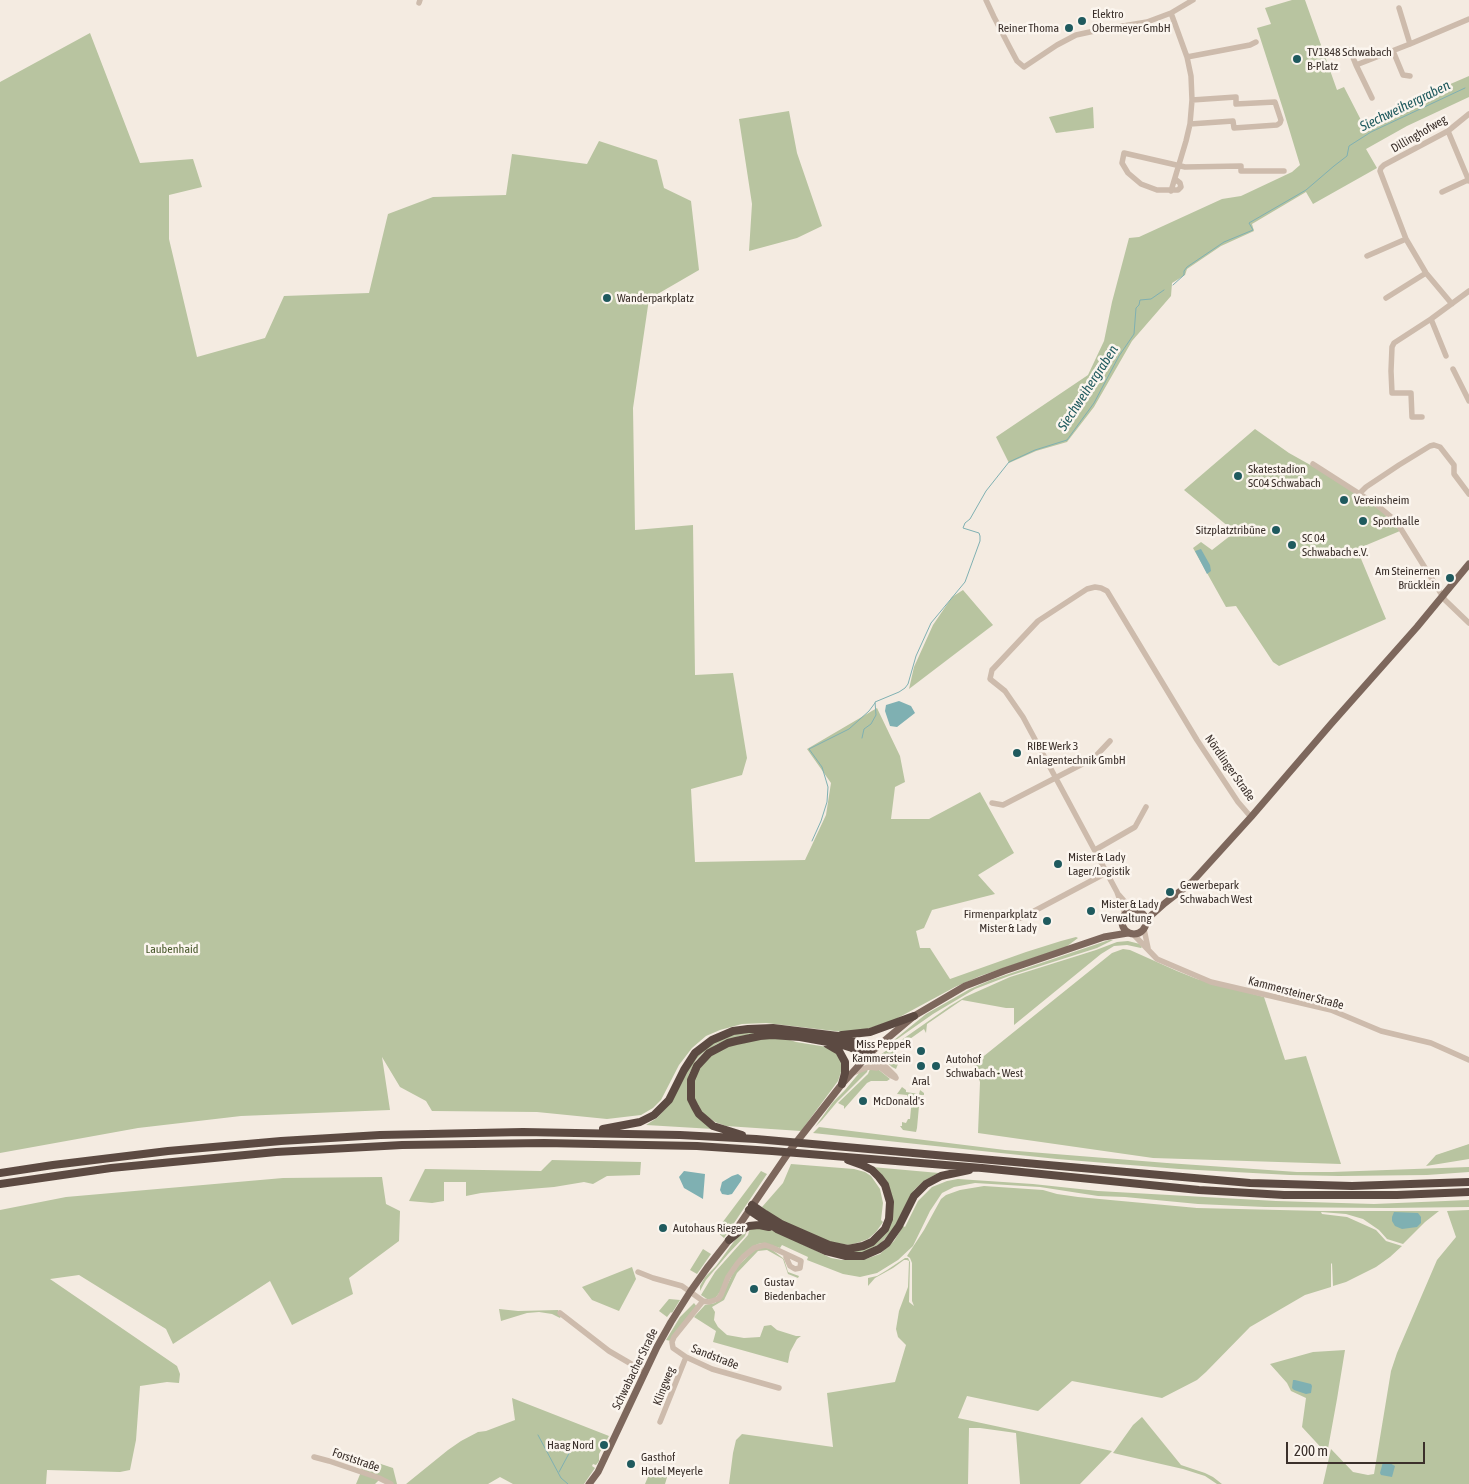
<!DOCTYPE html>
<meta charset="utf-8">
<style>
body{margin:0}
#map{position:relative;width:1469px;height:1484px;overflow:hidden;background:#f4ebe1;font-family:"Asap Condensed",sans-serif}
canvas{display:block}
.scale{position:absolute;left:1286px;top:1442px;width:139px;height:22px;box-sizing:border-box;border:2px solid #3b302b;border-top:0;padding-left:6px;font-size:15px;line-height:18px;white-space:nowrap;color:#3b302b;-webkit-text-stroke:4px #fbf5ee;paint-order:stroke}
</style>
<div id="map">
<canvas width="1469" height="1484"></canvas>
<div class="scale">200 m</div>
</div>
<script>
const ctx = document.querySelector('canvas').getContext('2d');
ctx.lineJoin = 'round';
function fill(path, color) {
  ctx.fillStyle = color;
  ctx.fill(path, 'evenodd');
}
function toPath(rows) {
  const path = new Path2D();
  for (const r of rows) {
    if (r.length === 3) {
      path.moveTo(r[0] + r[2], r[1]);
      path.arc(r[0], r[1], r[2], 0, 2 * Math.PI);
      continue;
    }
    path.moveTo(r[0], r[1]);
    for (let i = 2; i < r.length; i += 2) path.lineTo(r[i], r[i + 1]);
  }
  return path;
}
function strokePath(path, color, width, dash) {
  ctx.strokeStyle = color;
  ctx.lineWidth = width;
  ctx.lineCap = dash ? 'butt' : 'round';
  ctx.setLineDash(dash || []);
  ctx.stroke(path);
}
function label(font, color, halo, rows, align = 'center') {
  ctx.font = font + ' "Asap Condensed",sans-serif';
  ctx.lineWidth = 5;
  ctx.setLineDash([]);
  ctx.textBaseline = 'middle';
  ctx.strokeStyle = halo;
  ctx.fillStyle = color;
  for (const [text, x, y, turn = 0] of rows) {
    ctx.save();
    ctx.translate(x, y);
    ctx.rotate((+turn || 0) * Math.PI / 180);
    ctx.textAlign = isNaN(turn) ? turn : align;
    if (halo) ctx.strokeText(text, 0, 0);
    ctx.fillText(text, 0, 0);
    ctx.restore();
  }
}
const green = toPath([
 [1292,0,1305,0,1337,90,1344,87,1362,122,1469,76,1469,97,1407,126,1366,149,1377,168,1313,204,1306,192,1252,224,1254,231,1221,246,1187,269,1185,275,1172,283,1171,296,1132,341,1094,407,1067,442,1036,451,1009,463,996,437,1088,375,1104,341,1112,302,1129,238,1139,237,1222,199,1241,196,1292,172,1300,165,1283,109,1257,28,1271,24,1265,8],
 [90,33,140,163,193,159,202,187,169,195,169,239,197,357,265,338,284,296,369,293,388,214,433,197,506,195,512,154,587,164,599,141,657,160,664,188,691,201,699,270,649,299,633,408,635,530,693,525,695,675,733,673,747,758,742,775,691,789,695,862,805,860,826,815,831,783,807,749,877,708,900,756,905,782,895,787,891,819,929,819,980,792,1014,853,978,875,995,894,932,910,924,928,916,931,920,948,930,948,950,979,1026,952,1061,941,1076,937,1078,938,1066,947,980,976,955,987,894,1020,864,1030,843,1032,766,1023,742,1024,720,1030,706,1036,692,1048,679,1065,661,1100,653,1108,641,1115,607,1119,537,1112,432,1111,426,1101,400,1087,382,1057,390,1110,241,1116,138,1128,0,1153,0,82],
 [1093,107,1094,128,1056,133,1049,117],
 [789,111,797,153,822,226,797,238,749,251,752,204,739,119],
 [1255,429,1289,453,1330,476,1382,511,1400,531,1357,549,1386,619,1279,666,1273,662,1236,606,1226,607,1193,548,1201,542,1212,550,1235,532,1184,490],
 [963,590,993,625,909,689,914,667,933,625,952,597],
 [1109,940,1113,940,1097,948,1009,976,975,989,933,1014,883,1049,926,1014,970,989,991,980],
 [1128,941,1140,944,1142,947,1141,948,1127,945,1114,946,1101,954,1014,1025,1014,1008,1006,1008,962,1000,927,1024,926,1033,924,1029,897,1048,895,1051,893,1063,898,1064,896,1069,892,1067,881,1057,880,1055,950,1006,965,997,1010,977,1096,950,1117,942],
 [1123,949,1130,950,1177,971,1197,979,1264,997,1285,1060,1306,1056,1341,1164,1153,1158,978,1133,980,1082,974,1064,1112,953],
 [747,1030,836,1038,844,1042,832,1038,758,1033,737,1037,717,1044,703,1053,696,1060,689,1074,687,1085,688,1095,713,1129,646,1125,657,1118,665,1109,686,1068,707,1044],
 [784,1038,796,1042,827,1047,837,1053,842,1064,842,1069,838,1081,801,1131,726,1126,715,1122,705,1115,698,1107,693,1095,695,1074,714,1052,749,1039],
 [868,1069,867,1072,837,1102,822,1120,815,1127,833,1102,845,1090,860,1072],
 [870,1069,879,1070,890,1079,887,1081,871,1081,867,1083,844,1109,844,1106,838,1103,868,1074],
 [902,1087,906,1090,906,1092,919,1094,920,1090,924,1093,924,1095,920,1095,917,1128,916,1132,903,1130,900,1126,902,1126,902,1122,906,1123,908,1119,910,1119,912,1098,907,1097,907,1095,897,1094],
 [819,1127,1005,1150,1167,1163,1297,1172,1332,1172,1469,1167,1469,1172,1427,1175,1339,1176,1290,1175,1179,1169,1057,1159,813,1133],
 [1469,1144,1469,1159,1426,1166,1436,1155],
 [552,1160,641,1162,640,1175,607,1176,593,1184,584,1182,554,1187,481,1193,466,1196,466,1182,444,1182,444,1201,432,1203,409,1201,425,1169,541,1171],
 [791,1164,854,1169,865,1172,871,1176,880,1189,883,1203,881,1220,883,1222,876,1232,868,1239,860,1242,849,1245,830,1242,781,1221,765,1211,762,1207,783,1183],
 [872,1167,939,1173,925,1180,914,1190,897,1225,881,1243,865,1252,854,1254,839,1249,879,1238,892,1200],
 [761,1171,767,1174,724,1238,716,1231],
 [382,1177,386,1204,400,1211,399,1241,349,1278,353,1294,292,1325,270,1281,173,1344,166,1329,79,1275,50,1279,177,1366,180,1374,179,1383,167,1382,140,1386,136,1440,130,1470,120,1472,47,1470,46,1484,0,1484,0,1210,66,1197,283,1178],
 [958,1179,1033,1184,1098,1191,1276,1201,1374,1204,1469,1200,1469,1207,1387,1208,1265,1207,1198,1204,1125,1197,1098,1196,1040,1187,975,1183,954,1187,942,1193,930,1211,913,1246,898,1260,877,1273,860,1277,843,1274,807,1260,808,1257,782,1245,780,1248,763,1243,758,1244,752,1247,717,1296,714,1299,707,1299,701,1295,715,1272,748,1235,750,1228,762,1227,777,1232,831,1258,842,1260,866,1259,880,1254,894,1241,903,1226,905,1227,918,1201,932,1187,947,1181],
 [984,1186,1043,1190,1057,1194,1078,1197,1197,1208,1321,1211,1439,1211,1425,1222,1403,1244,1387,1239,1379,1230,1363,1219,1346,1214,1321,1212,1322,1214,1347,1217,1376,1230,1386,1241,1402,1246,1390,1257,1376,1267,1346,1282,1333,1286,1332,1263,1331,1264,1331,1287,1305,1295,1250,1327,1206,1372,1197,1380,1162,1398,1072,1381,1038,1411,967,1396,958,1418,1112,1451,1080,1484,1020,1484,1016,1433,980,1428,969,1428,968,1484,729,1484,733,1453,736,1440,742,1434,833,1447,827,1393,895,1382,906,1345,898,1337,896,1329,899,1311,908,1287,909,1261,907,1260,904,1260,893,1268,875,1278,868,1286,868,1278,877,1276,887,1270,905,1258,908,1258,910,1262,909,1302,914,1306,912,1301,912,1263,910,1258,907,1256,924,1230,941,1199,946,1195,960,1190],
 [1469,1210,1469,1484,1323,1484,1331,1449,1353,1472,1368,1475,1374,1474,1391,1371,1397,1353,1437,1260,1456,1237,1447,1211],
 [748,1228,745,1236,728,1254,706,1280,700,1291,700,1286,705,1277,716,1266,738,1236],
 [764,1247,771,1249,784,1259,788,1272,799,1276,798,1278,788,1274,783,1259,767,1250,758,1251,737,1273,724,1300,712,1307,715,1312,714,1320,718,1327,727,1335,744,1338,760,1337,764,1326,771,1325,777,1330,796,1336,801,1336,797,1339,790,1352,788,1363,713,1342,716,1331,694,1317,705,1305,715,1303,721,1298,733,1273,740,1264,754,1250],
 [703,1249,711,1254,697,1274,690,1270],
 [632,1267,636,1279,619,1311,592,1300,582,1287],
 [669,1299,680,1300,672,1313,671,1312,667,1317,659,1311],
 [694,1303,697,1307,671,1341,666,1340,680,1317],
 [499,1309,518,1311,558,1310,561,1316,560,1318,552,1314,539,1312,527,1313,501,1321],
 [1345,1350,1337,1399,1327,1454,1302,1427,1306,1398,1291,1391,1287,1383,1270,1364,1313,1352],
 [512,1398,609,1436,599,1454,599,1461,596,1465,593,1464,592,1466,595,1468,584,1484,513,1484,500,1477,488,1484,406,1484,448,1450,461,1441,478,1432,486,1431,515,1420],
 [1142,1417,1181,1465,1205,1473,1213,1477,1222,1484,1217,1484,1205,1476,1183,1469,1113,1453,1133,1425],
 [363,1458,393,1468,397,1484,393,1484,381,1478,375,1484,356,1484,361,1472],
 [650,1472,668,1474,665,1484,645,1484]
]);
const water = toPath([
 [1201,549,1210,565,1211,571,1207,574,1195,551],
 [899,701,911,706,915,713,897,727,890,726,885,711,886,705],
 [684,1171,705,1174,703,1199,684,1188,679,1177],
 [738,1174,742,1177,741,1181,732,1194,728,1195,722,1194,720,1190,722,1182,732,1176],
 [1394,1212,1418,1213,1421,1217,1421,1223,1417,1227,1402,1229,1395,1226,1392,1221,1392,1217],
 [1293,1380,1295,1380,1311,1384,1312,1386,1311,1393,1306,1394,1294,1390,1292,1388],
 [1383,1462,1388,1462,1395,1466,1392,1477,1381,1475,1380,1473]
]);
const stream = toPath([
 [1173,285,1184,275,1184,271,1187,267,1224,242,1253,230,1249,223,1306,190,1334,166,1347,156,1349,146,1371,132,1465,88],
 [862,738,864,729,871,724,876,715,875,702,899,692,905,688,908,684,916,656,931,623,965,582,980,541,980,536,979,533,963,528,965,523,970,519,986,491,1009,462,1035,450,1067,440,1094,403,1119,356,1134,334,1136,308,1139,305,1140,300,1151,299,1164,290],
 [812,841,821,821,827,802,828,787,822,767,809,749,849,729,869,711,875,703],
 [538,1435,561,1478,568,1484],
 [559,1472,573,1446]
]);
const minor = toPath([
 [986,0,994,17,1009,46,1017,61,1024,67,1057,45,1076,35,1099,30,1147,22,1171,13,1193,0],
 [419,3,420,0],
 [1399,8,1410,44],
 [1350,50,1356,65,1372,98],
 [1393,51,1403,75,1410,76],
 [1187,57,1250,45,1256,42],
 [1356,65,1410,44,1469,19],
 [1190,124,1233,121,1234,128,1277,125,1280,123,1281,120,1275,102,1236,104,1236,97,1192,100],
 [1448,131,1469,181],
 [1175,179,1180,183,1181,187,1178,190,1157,190,1141,184,1128,173,1122,163,1124,153,1185,167,1241,166,1241,171,1284,171],
 [1171,191,1186,141,1190,124,1192,100,1191,76,1187,57,1171,13],
 [1442,192,1468,180],
 [1367,256,1406,239],
 [1386,298,1426,273],
 [1452,304,1426,273,1406,239,1380,171,1381,168,1384,165,1448,131,1469,114],
 [1431,319,1446,356],
 [1453,369,1469,401],
 [1422,417,1412,417,1411,393,1392,393,1391,371,1392,347,1394,343,1431,319,1469,291],
 [1313,464,1377,505,1396,521,1445,600,1469,623],
 [1359,494,1366,487,1399,465,1430,446,1434,445,1440,447,1454,465,1454,474,1469,494],
 [992,803,1003,805,1094,758,1110,741],
 [1095,850,1135,827,1146,807],
 [1119,895,1132,910],
 [1125,914,1117,892,1023,717,1005,691,990,679,992,670,1038,621,1087,589,1095,587,1101,588,1107,591,1197,740,1238,802,1251,817],
 [1021,918,1106,873],
 [1144,929,1148,948],
 [1133,934,1157,959,1211,982,1331,1010,1381,1031,1431,1043,1469,1060],
 [871,1052,895,1076],
 [867,1057,890,1075,896,1078],
 [853,1073,868,1067,877,1068],
 [638,1272,653,1278,682,1286,703,1301,709,1302,718,1299,721,1295,728,1277,737,1264,743,1257,754,1248,765,1245,771,1247,801,1261,800,1268,795,1269,790,1266,786,1257,787,1255],
 [703,1301,674,1337,672,1342,673,1348,686,1357,712,1369,779,1388],
 [560,1313,609,1351,645,1372],
 [660,1422,686,1357],
 [314,1457,329,1461,379,1478,391,1484]
]);
const major = toPath([
 [1134,922,12],
 [1146,920,1165,903,1192,882,1251,817,1331,724,1417,627,1469,564],
 [589,1484,598,1472,657,1347,671,1322,690,1292,707,1268,729,1240,791,1149,842,1084,871,1052,914,1016,965,986,1004,971,1104,937,1128,933]
]);
const highway = toPath([
 [842,1035,870,1032,914,1016],
 [827,1044,839,1051,845,1062,845,1073,842,1084],
 [603,1129,640,1122,654,1115,669,1100,684,1070,695,1053,712,1040,733,1031,748,1029,773,1028,838,1036,858,1043,871,1052],
 [742,1135,713,1126,699,1114,695,1107,691,1099,691,1080,697,1066,709,1053,728,1043,736,1041,760,1036,772,1035,800,1037,839,1044,852,1048,867,1057],
 [0,1173,53,1165,168,1151,281,1141,380,1135,523,1132,680,1135,756,1139,1250,1183,1352,1186,1469,1182],
 [0,1184,111,1168,276,1152,402,1145,544,1143,697,1146,772,1151,982,1168,1199,1190,1284,1195,1397,1195,1469,1192],
 [752,1205,765,1214,781,1224,829,1245,848,1249,863,1246,872,1242,885,1229,889,1219,890,1202,885,1185,879,1177,872,1170,862,1165,848,1160],
 [749,1210,777,1229,826,1251,846,1256,863,1256,879,1249,887,1243,899,1226,914,1196,926,1184,941,1176,969,1170],
 [729,1240,741,1230,749,1226,759,1225,769,1227]
]);
const markers = [
 [1082,21,5,"#1f5a5e"],
 [1069,28,5,"#1f5a5e"],
 [1297,59,5,"#1f5a5e"],
 [607,298,5,"#1f5a5e"],
 [1238,476,5,"#1f5a5e"],
 [1344,500,5,"#1f5a5e"],
 [1363,521,5,"#1f5a5e"],
 [1276,530,5,"#1f5a5e"],
 [1292,545,5,"#1f5a5e"],
 [1450,578,5,"#1f5a5e"],
 [1017,753,5,"#1f5a5e"],
 [1058,864,5,"#1f5a5e"],
 [1170,892,5,"#1f5a5e"],
 [1091,911,5,"#1f5a5e"],
 [1047,921,5,"#1f5a5e"],
 [921,1051,5,"#1f5a5e"],
 [921,1066,5,"#1f5a5e"],
 [936,1066,5,"#1f5a5e"],
 [863,1101,5,"#1f5a5e"],
 [663,1228,5,"#1f5a5e"],
 [754,1289,5,"#1f5a5e"],
 [604,1445,5,"#1f5a5e"],
 [631,1464,5,"#1f5a5e"]
];
const poiNames = [
 ["Elektro",1092,14],
 ["Obermeyer GmbH",1092,28],
 ["Reiner Thoma",1059,28,"right"],
 ["TV1848 Schwabach",1307,52],
 ["B-Platz",1307,66],
 ["Wanderparkplatz",617,298],
 ["Skatestadion",1248,469],
 ["SC04 Schwabach",1248,483],
 ["Vereinsheim",1354,500],
 ["Sporthalle",1373,521],
 ["Sitzplatztribüne",1266,530,"right"],
 ["SC 04",1302,538],
 ["Schwabach e.V.",1302,552],
 ["Am Steinernen",1440,571,"right"],
 ["Brücklein",1440,585,"right"],
 ["RIBE Werk 3",1027,746],
 ["Anlagentechnik GmbH",1027,760],
 ["Mister & Lady",1068,857],
 ["Lager/Logistik",1068,871],
 ["Gewerbepark",1180,885],
 ["Schwabach West",1180,899],
 ["Mister & Lady",1101,904],
 ["Verwaltung",1101,918],
 ["Firmenparkplatz",1037,914,"right"],
 ["Mister & Lady",1037,928,"right"],
 ["Miss PeppeR",911,1044,"right"],
 ["Kammerstein",911,1058,"right"],
 ["Autohof",946,1059],
 ["Schwabach - West",946,1073],
 ["Aral",921,1081,"center"],
 ["McDonald's",873,1101],
 ["Autohaus Rieger",673,1228],
 ["Gustav",764,1282],
 ["Biedenbacher",764,1296],
 ["Haag Nord",594,1445,"right"],
 ["Gasthof",641,1457],
 ["Hotel Meyerle",641,1471]
];
const streetNames = [
 ["Dillinghofweg",1419,134,-30],
 ["Nördlinger Straße",1230,768,55],
 ["Kammersteiner Straße",1296,993,15],
 ["Sandstraße",715,1357,21],
 ["Schwabacher Straße",635,1369,-64],
 ["Klingweg",664,1386,-69],
 ["Forststraße",356,1460,19]
];
const parkNames = [
 ["Laubenhaid",172,949]
];
const waterNames = [
 ["Siechweihergraben",1405,106,-26],
 ["Siechweihergraben",1088,388,-57]
];
fill(green, '#b8c4a0');
fill(water, '#7fb0b2');
strokePath(stream, '#7fb0b2', 1);
strokePath(minor, '#cdbbac', 5.5);
strokePath(major, '#7d675c', 7);
strokePath(highway, '#5c4a42', 8);
for (const [x, y, r, color] of markers) {
  const dot = new Path2D();
  dot.arc(x, y, r, 0, 2 * Math.PI);
  ctx.fillStyle = color;
  ctx.fill(dot);
  strokePath(dot, '#fbf5ee', 2);
}
label('12px', '#3b302b', '#fbf5ee', poiNames, 'left');
label('12px', '#3b302b', '#fbf5ee', streetNames);
label('12px', '#4a5a2e', '#fbf5ee', parkNames);
label('italic 14px', '#1f5a5e', '#fbf5ee', waterNames);
</script>
